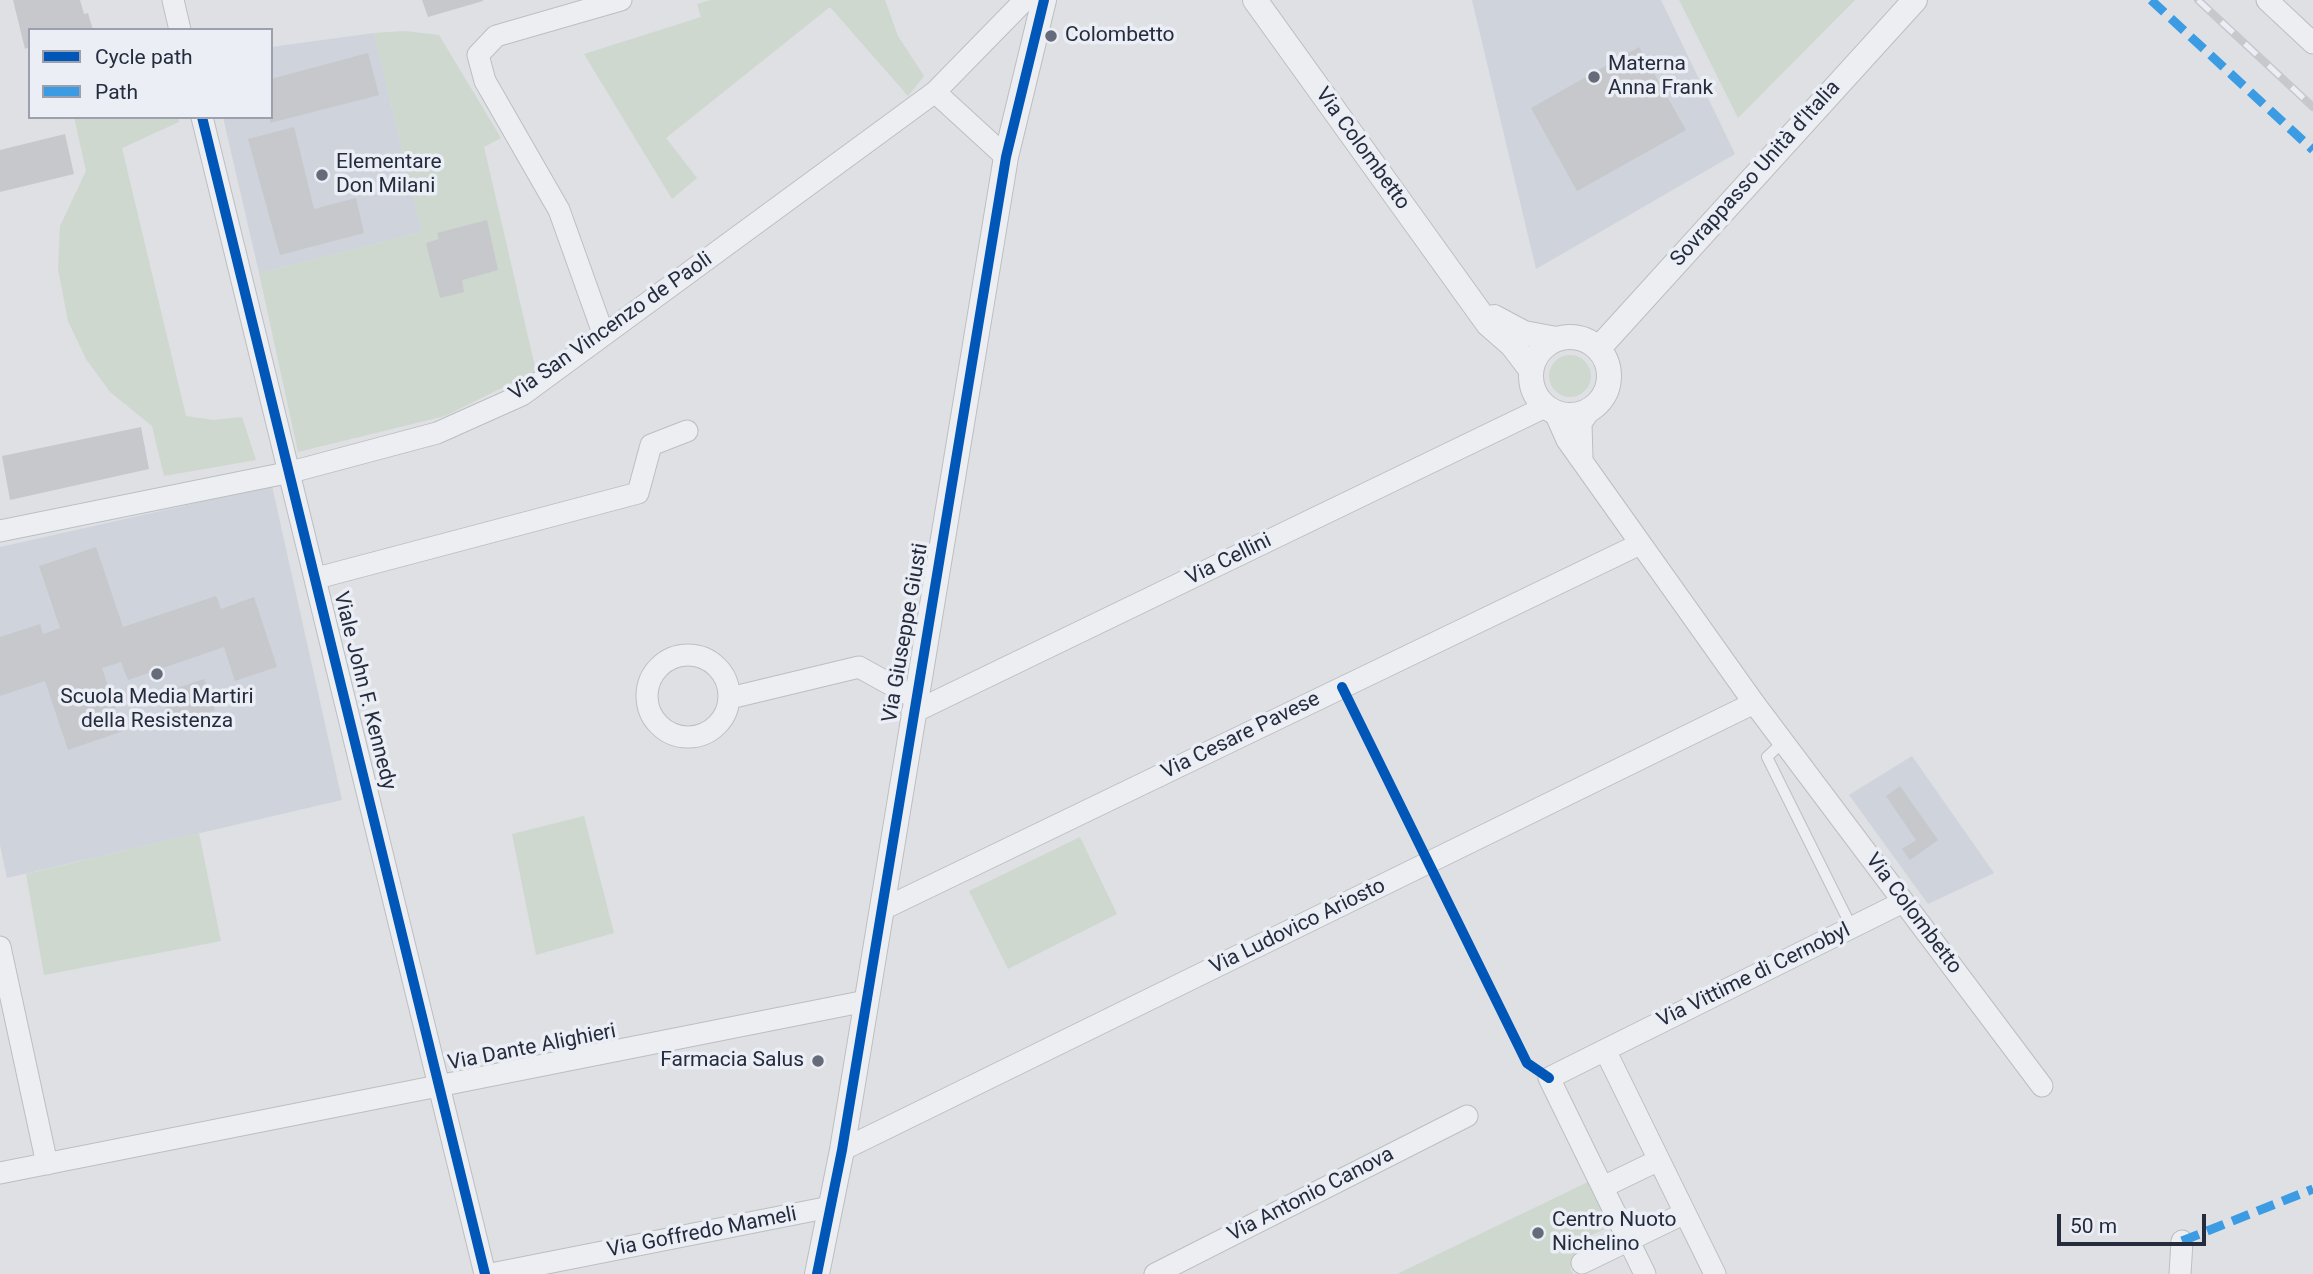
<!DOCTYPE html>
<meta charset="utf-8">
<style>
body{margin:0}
#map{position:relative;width:2313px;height:1274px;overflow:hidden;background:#dee0e4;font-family:Roboto,sans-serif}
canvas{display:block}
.legend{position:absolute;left:28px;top:28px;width:245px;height:91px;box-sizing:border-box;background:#ebeef5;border:2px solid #9ba0ac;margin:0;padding:9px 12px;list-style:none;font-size:21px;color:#242c3e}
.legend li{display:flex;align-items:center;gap:14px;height:35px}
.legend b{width:35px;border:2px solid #9ba0ac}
.scale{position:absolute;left:2057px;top:1214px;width:149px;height:32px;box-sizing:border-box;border:4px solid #242c3e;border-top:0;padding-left:9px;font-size:21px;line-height:24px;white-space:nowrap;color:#242c3e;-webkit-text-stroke:5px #ebeef5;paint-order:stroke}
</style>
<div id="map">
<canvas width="2313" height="1274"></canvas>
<ul class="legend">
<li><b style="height:9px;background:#0057b8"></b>Cycle path</li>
<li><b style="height:9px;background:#3c9ce3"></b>Path</li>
</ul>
<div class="scale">50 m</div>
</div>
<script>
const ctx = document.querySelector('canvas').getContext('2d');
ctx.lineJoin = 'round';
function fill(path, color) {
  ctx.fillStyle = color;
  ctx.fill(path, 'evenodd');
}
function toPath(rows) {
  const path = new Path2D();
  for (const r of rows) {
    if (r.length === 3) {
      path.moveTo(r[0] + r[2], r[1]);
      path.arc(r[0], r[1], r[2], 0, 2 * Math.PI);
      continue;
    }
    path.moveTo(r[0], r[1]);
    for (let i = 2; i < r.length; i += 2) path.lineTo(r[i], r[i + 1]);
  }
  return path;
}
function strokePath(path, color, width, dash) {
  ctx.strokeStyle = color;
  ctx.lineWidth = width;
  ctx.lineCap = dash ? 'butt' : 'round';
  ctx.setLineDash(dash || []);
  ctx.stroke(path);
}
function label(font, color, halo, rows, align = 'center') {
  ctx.font = font + ' Roboto,sans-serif';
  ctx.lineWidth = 7;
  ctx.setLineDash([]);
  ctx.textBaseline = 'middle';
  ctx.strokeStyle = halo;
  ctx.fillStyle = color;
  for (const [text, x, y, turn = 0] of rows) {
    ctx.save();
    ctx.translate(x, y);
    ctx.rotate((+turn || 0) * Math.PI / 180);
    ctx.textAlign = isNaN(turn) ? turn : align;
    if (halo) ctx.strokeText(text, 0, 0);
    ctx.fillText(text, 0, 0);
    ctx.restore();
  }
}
const built = toPath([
 [1472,0,1661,0,1735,154,1536,269],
 [374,33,422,232,259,273,223,117,271,117,271,47],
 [272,486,342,800,7,878,0,845,0,547],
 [1912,756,1994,873,1928,904,1849,795]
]);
const green = toPath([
 [711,0,885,0,898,36,924,76,908,96,830,7,666,138,697,178,672,199,584,54,701,17,697,4],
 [1679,0,1855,0,1738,118],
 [405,31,439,35,501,138,484,147,536,371,445,416,298,452,259,273,422,232,374,33],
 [74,117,178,117,179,122,122,148,186,416,214,420,242,417,256,460,164,476,152,426,110,392,86,359,68,321,58,269,60,226,86,171],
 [1570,376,21],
 [584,816,614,933,536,955,512,834],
 [199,833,221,941,44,975,26,874],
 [1080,837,1117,914,1008,969,969,891],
 [1590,1181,1611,1226,1579,1241,1570,1268,1573,1274,1397,1274]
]);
const building = toPath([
 [13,0,80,0,84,14,88,13,93,30,30,30,30,47,25,49],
 [422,0,483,0,483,1,428,17],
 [1639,47,1686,130,1577,191,1531,108],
 [368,53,379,95,270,123,271,79],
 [294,127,314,209,356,198,364,233,280,255,248,139],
 [65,134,74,174,0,192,0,150],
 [487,220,498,270,462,280,464,292,440,298,426,243,439,239,437,233],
 [141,427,149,469,10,500,2,456],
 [96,547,123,627,216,596,221,609,254,597,277,667,235,681,224,647,128,680,121,662,102,668,123,731,68,750,45,681,0,696,0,637,40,624,43,634,60,628,39,566],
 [204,679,215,710,172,724,162,693],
 [1900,786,1938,840,1910,860,1902,849,1916,840,1886,796]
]);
const service = toPath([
 [1783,742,1767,757,1852,928]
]);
const minor = toPath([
 [173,0,180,30],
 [2267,0,2313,43],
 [935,92,1006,157],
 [202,117,485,1274],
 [603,333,559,210,485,81,478,55,496,36,621,0],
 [1555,413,1567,440,1754,703,2042,1086],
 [1582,459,1581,423,1590,410],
 [0,531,291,472,437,433,522,395,935,92,1025,0],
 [317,578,638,493,651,445,687,431],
 [688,696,41],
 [730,698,859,667,915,698],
 [912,713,1545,407],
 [881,910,1640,544],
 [0,947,47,1164],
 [1605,1050,1903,902],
 [842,1150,1754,703],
 [0,1173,866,1001],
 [1603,1187,1659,1160],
 [1582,1263,1685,1213],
 [491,1274,830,1207],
 [1155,1274,1467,1116],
 [1645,1274,1549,1078,1605,1050,1715,1274],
 [2180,1274,2182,1241]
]);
const tertiary = toPath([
 [1255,0,1488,324,1512,345,1531,370],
 [1494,317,1524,333,1556,339],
 [1570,376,39],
 [1598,349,1915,0],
 [817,1274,842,1150,1006,157,1044,0]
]);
const rail = toPath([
 [2198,0,2313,107]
]);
const quiet = toPath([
 [2151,0,2313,150],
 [2182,1241,2313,1189]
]);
const cycleway = toPath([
 [202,117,485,1274],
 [1342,687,1527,1063,1549,1078],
 [817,1274,842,1150,1006,157,1044,0]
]);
const markers = [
 [1051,36,7,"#656b78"],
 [1594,77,7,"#656b78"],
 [322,175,7,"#656b78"],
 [157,674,7,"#656b78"],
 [818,1061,7,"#656b78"],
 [1538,1233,7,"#656b78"]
];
const poiNames = [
 ["Colombetto",1065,36],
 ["Materna",1608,65],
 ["Anna Frank",1608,89],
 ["Elementare",336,163],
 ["Don Milani",336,187],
 ["Scuola Media Martiri",157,698,"center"],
 ["della Resistenza",157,722,"center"],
 ["Farmacia Salus",804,1061,"right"],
 ["Centro Nuoto",1552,1221],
 ["Nichelino",1552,1245]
];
const streetNames = [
 ["Via Colombetto",1362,149,54],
 ["Sovrappasso Unità d'Italia",1756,174,-48],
 ["Via San Vincenzo de Paoli",611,327,-35],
 ["Via Cellini",1229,560,-26],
 ["Via Giuseppe Giusti",906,633,-80],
 ["Viale John F. Kennedy",364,691,76],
 ["Via Cesare Pavese",1241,736,-26],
 ["Via Colombetto",1913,914,53],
 ["Via Ludovico Ariosto",1298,927,-26],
 ["Via Vittime di Cernobyl",1754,976,-26],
 ["Via Dante Alighieri",532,1048,-11],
 ["Via Antonio Canova",1311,1195,-27],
 ["Via Goffredo Mameli",702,1233,-11]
];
fill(built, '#cfd3db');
fill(green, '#ced8ce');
fill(building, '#c6c8cc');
strokePath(service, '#bcbec2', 12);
strokePath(minor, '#bcbec2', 23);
strokePath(tertiary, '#bcbec2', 26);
strokePath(service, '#edeef1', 10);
strokePath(minor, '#edeef1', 21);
strokePath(tertiary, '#edeef1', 24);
strokePath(rail, '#c6c8cc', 8);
strokePath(rail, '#ebeef5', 5, [16]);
strokePath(quiet, '#3c9ce3', 9, [18, 9]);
strokePath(cycleway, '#0057b8', 10);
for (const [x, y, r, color] of markers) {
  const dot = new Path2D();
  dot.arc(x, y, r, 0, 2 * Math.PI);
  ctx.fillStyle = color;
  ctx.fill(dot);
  strokePath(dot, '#ebeef5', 2.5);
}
label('21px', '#242c3e', '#ebeef5', poiNames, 'left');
label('21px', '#242c3e', '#ebeef5', streetNames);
</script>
